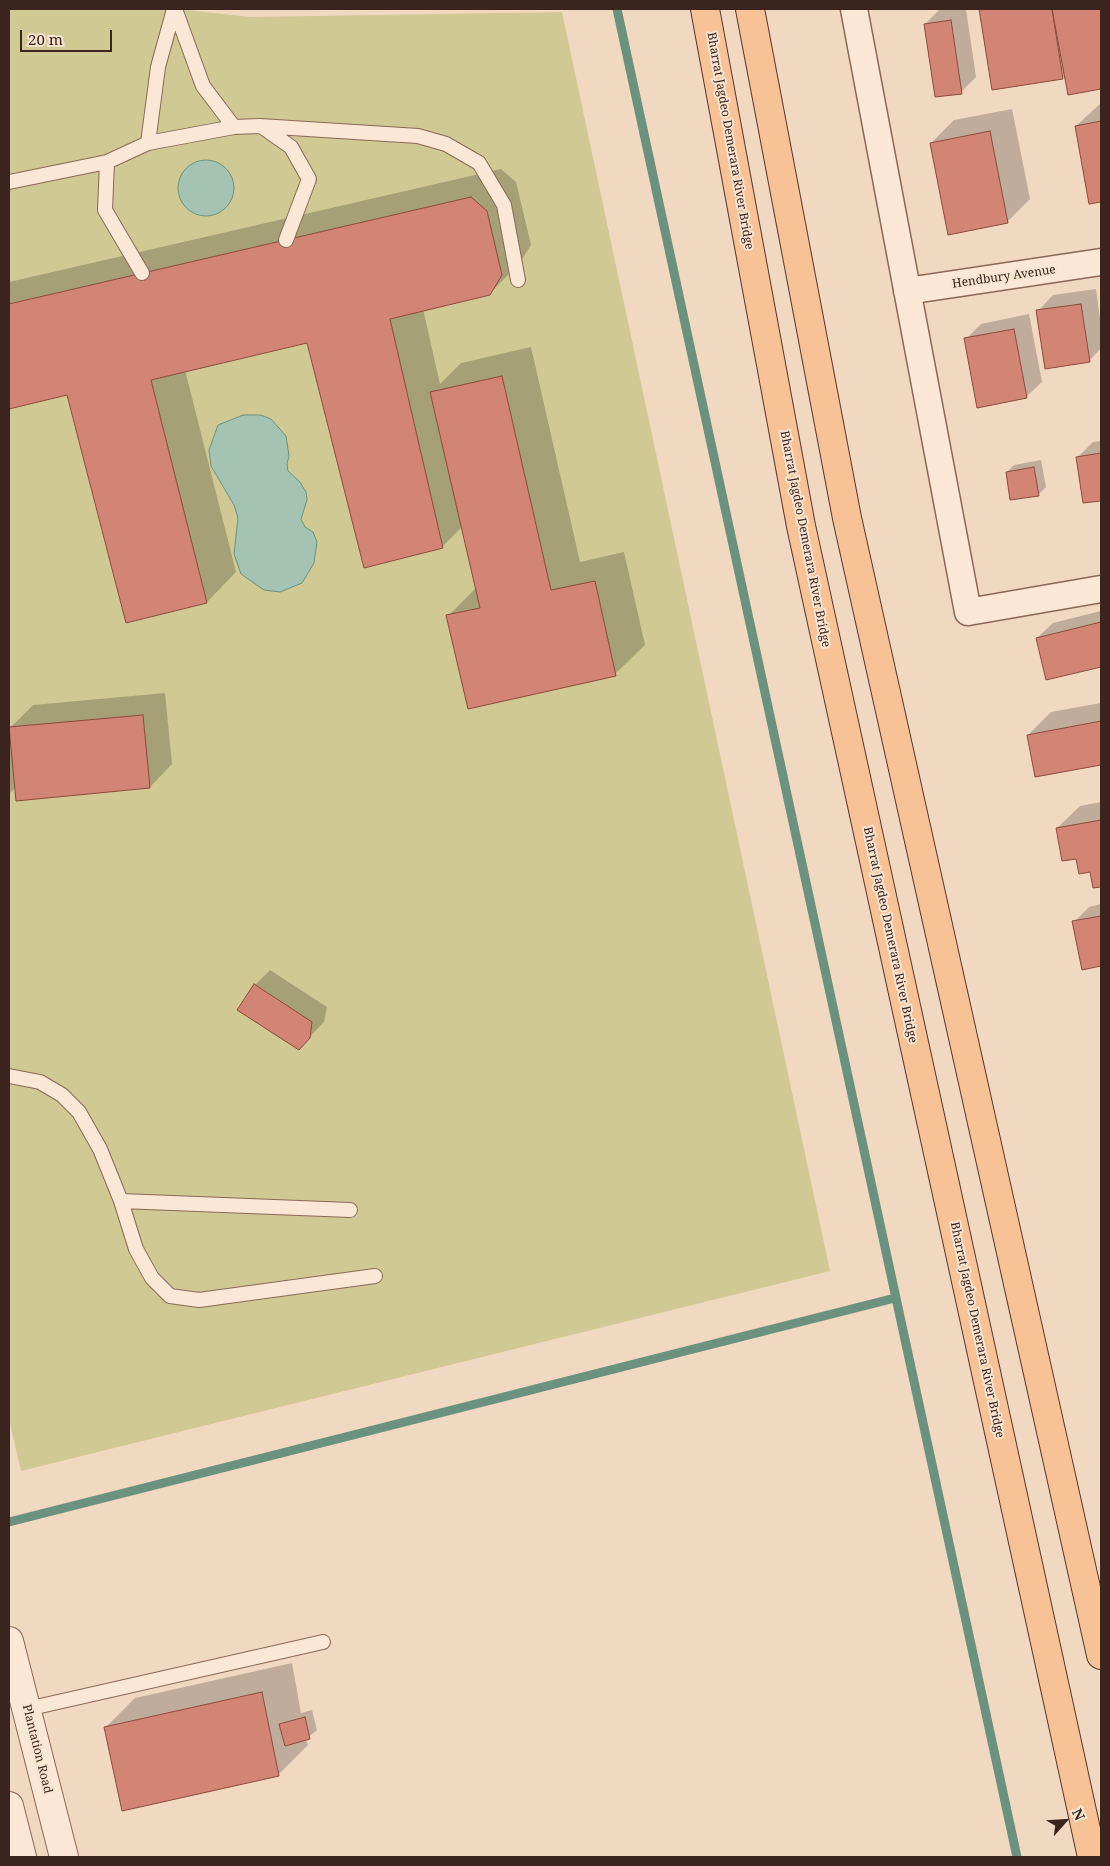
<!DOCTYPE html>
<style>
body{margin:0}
#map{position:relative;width:1110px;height:1866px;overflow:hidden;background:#f1d8c1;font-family:"Noto Serif",serif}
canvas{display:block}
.frame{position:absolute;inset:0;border:10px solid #3b241d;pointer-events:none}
.north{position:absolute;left:1040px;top:1796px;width:50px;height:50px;-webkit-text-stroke:4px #f8e4d1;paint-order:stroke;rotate:64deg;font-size:14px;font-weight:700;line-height:20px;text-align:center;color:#3b241d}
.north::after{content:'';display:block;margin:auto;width:18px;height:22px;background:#3b241d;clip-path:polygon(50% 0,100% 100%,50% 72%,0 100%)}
.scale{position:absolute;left:20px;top:30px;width:92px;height:22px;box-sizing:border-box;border:2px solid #3b241d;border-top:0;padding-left:6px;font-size:15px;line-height:18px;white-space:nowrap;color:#3b241d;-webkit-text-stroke:4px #f8e4d1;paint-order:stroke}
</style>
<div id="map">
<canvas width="1110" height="1866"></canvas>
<div class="frame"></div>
<div class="north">N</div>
<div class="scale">20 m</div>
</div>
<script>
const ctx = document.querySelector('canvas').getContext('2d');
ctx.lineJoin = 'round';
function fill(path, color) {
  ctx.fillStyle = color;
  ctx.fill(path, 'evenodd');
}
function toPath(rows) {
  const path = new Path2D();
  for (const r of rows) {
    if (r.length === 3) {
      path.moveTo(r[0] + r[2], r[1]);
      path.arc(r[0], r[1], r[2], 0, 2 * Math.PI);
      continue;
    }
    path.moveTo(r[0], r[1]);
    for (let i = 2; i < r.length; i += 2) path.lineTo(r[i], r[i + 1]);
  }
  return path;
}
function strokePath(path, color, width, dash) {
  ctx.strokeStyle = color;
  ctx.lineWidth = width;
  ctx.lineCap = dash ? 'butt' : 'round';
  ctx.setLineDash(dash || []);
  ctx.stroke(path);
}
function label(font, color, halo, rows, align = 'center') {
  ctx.font = font + ' "Noto Serif",serif';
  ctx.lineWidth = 4;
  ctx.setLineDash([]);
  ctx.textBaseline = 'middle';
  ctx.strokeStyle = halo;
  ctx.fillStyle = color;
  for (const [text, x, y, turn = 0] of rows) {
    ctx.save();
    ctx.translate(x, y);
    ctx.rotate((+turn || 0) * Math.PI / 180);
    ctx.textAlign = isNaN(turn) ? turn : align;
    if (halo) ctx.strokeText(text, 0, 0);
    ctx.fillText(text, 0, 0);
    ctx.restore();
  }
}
const green = toPath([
 [9,9,178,9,251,17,562,12,830,1271,21,1471,9,1419,9,409,67,395,126,623,207,603,151,380,307,343,364,568,442,548,390,319,471,197,9,304]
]);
const water = toPath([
 [206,188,28],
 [243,415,261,415,271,419,286,436,289,456,287,464,288,471,300,482,306,492,307,500,301,519,305,527,313,532,317,542,314,563,302,583,280,592,264,590,241,574,234,554,238,518,234,505,211,466,209,450,218,425,243,415]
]);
const shadow = toPath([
 [940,9,966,9,976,77,961,92,925,24],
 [980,9,1101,9,1101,88,1069,93,1064,77,993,89],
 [1101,103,1101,201,1090,203,1076,126],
 [1012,109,1030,199,1007,222,931,143,954,120],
 [501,169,516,182,531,245,519,264,490,293,423,309,440,384,461,363,531,347,580,562,624,552,645,645,615,674,448,616,477,587,463,526,442,547,308,341,185,370,236,572,207,602,68,393,9,408,9,282],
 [1096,289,1101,325,1101,348,1089,361,1038,311,1053,295],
 [1029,314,1042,382,1026,397,966,339,981,324],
 [1101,441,1101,499,1084,502,1078,457,1093,442],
 [1041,460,1046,487,1038,495,1007,472,1014,465],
 [1101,611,1101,666,1047,678,1037,638,1053,623],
 [165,693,172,764,150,787,16,787,9,794,9,721,10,728,33,705],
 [1101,703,1101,763,1036,776,1028,735,1051,712],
 [1101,802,1101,885,1094,887,1091,871,1077,857,1057,828,1080,806],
 [1101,904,1101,965,1083,969,1074,922,1089,907],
 [270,970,327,1007,324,1022,299,1048,255,985],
 [292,1663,301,1713,312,1710,317,1730,306,1739,308,1745,278,1775,105,1728,135,1698]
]);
const stream = toPath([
 [617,9,1017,1857],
 [9,1522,895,1298]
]);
const building = toPath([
 [979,9,1052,9,1063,79,992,90,979,9],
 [1052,9,1101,9,1101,89,1068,95,1052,9],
 [951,20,962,94,935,97,924,24,951,20],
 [1101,121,1101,202,1089,204,1075,126,1101,121],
 [990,131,1008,223,948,235,930,143,990,131],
 [471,197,487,211,502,275,490,295,390,319,443,548,364,568,307,343,151,380,207,603,126,623,67,395,9,409,9,304,471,197],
 [1081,304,1090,362,1045,369,1036,310,1081,304],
 [1014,329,1027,398,977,408,964,338,1014,329],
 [502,376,551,590,595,581,616,676,468,709,446,615,480,608,430,392,502,376],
 [1101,453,1101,501,1083,503,1076,457,1101,453],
 [1034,467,1039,496,1010,500,1006,472,1034,467],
 [1101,622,1101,667,1046,680,1036,638,1101,622],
 [143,715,150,788,16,801,9,727,143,715],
 [1101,721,1101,765,1035,777,1027,735,1101,721],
 [1101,820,1101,887,1093,888,1090,872,1079,874,1076,859,1062,861,1056,828,1101,820],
 [1101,916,1101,966,1082,970,1072,921,1101,916],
 [254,984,312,1022,310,1038,299,1050,237,1010,254,984],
 [262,1692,279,1776,122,1811,104,1727,262,1692],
 [305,1717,310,1739,285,1746,279,1724,305,1717]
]);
const service = toPath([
 [175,9,203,86,234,127],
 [261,126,291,147,309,179,286,240],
 [148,143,158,67,174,9],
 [107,162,105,210,142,273],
 [9,182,107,162,148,143,234,127,260,126,418,136,446,144,479,163,504,205,518,280],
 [9,1076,40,1082,62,1095,79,1112,100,1149,121,1201,136,1249,152,1278,170,1296,199,1300,375,1276],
 [121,1201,350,1210],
 [27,1709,323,1642]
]);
const minor = toPath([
 [854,9,968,612,1101,589],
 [907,291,1101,262]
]);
const tertiary = toPath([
 [9,1641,64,1857],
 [9,1806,22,1857]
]);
const primary = toPath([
 [705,9,801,526,1092,1857],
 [750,9,847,518,1101,1655]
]);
const streetNames = [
 ["Bharrat Jagdeo Demerara River Bridge",730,141,80],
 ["Hendbury Avenue",1004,277,-8],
 ["Bharrat Jagdeo Demerara River Bridge",805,539,79],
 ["Bharrat Jagdeo Demerara River Bridge",890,935,78],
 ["Bharrat Jagdeo Demerara River Bridge",977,1330,78],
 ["Plantation Road",37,1749,76]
];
fill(green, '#d0c994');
fill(water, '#a4c3b3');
strokePath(water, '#6a927f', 1);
fill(shadow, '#0003');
strokePath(stream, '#6a927f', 9);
fill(building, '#d28574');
strokePath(building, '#8d493b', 1);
strokePath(service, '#8c6757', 16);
strokePath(minor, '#8c6757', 29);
strokePath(tertiary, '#8c6757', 30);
strokePath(primary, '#59362c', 30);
strokePath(service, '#fbe7d5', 14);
strokePath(minor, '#fbe7d5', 26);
strokePath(tertiary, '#fbe7d5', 28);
strokePath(primary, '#f7c296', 28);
label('12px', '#3b241d', '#f8e4d1', streetNames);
</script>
